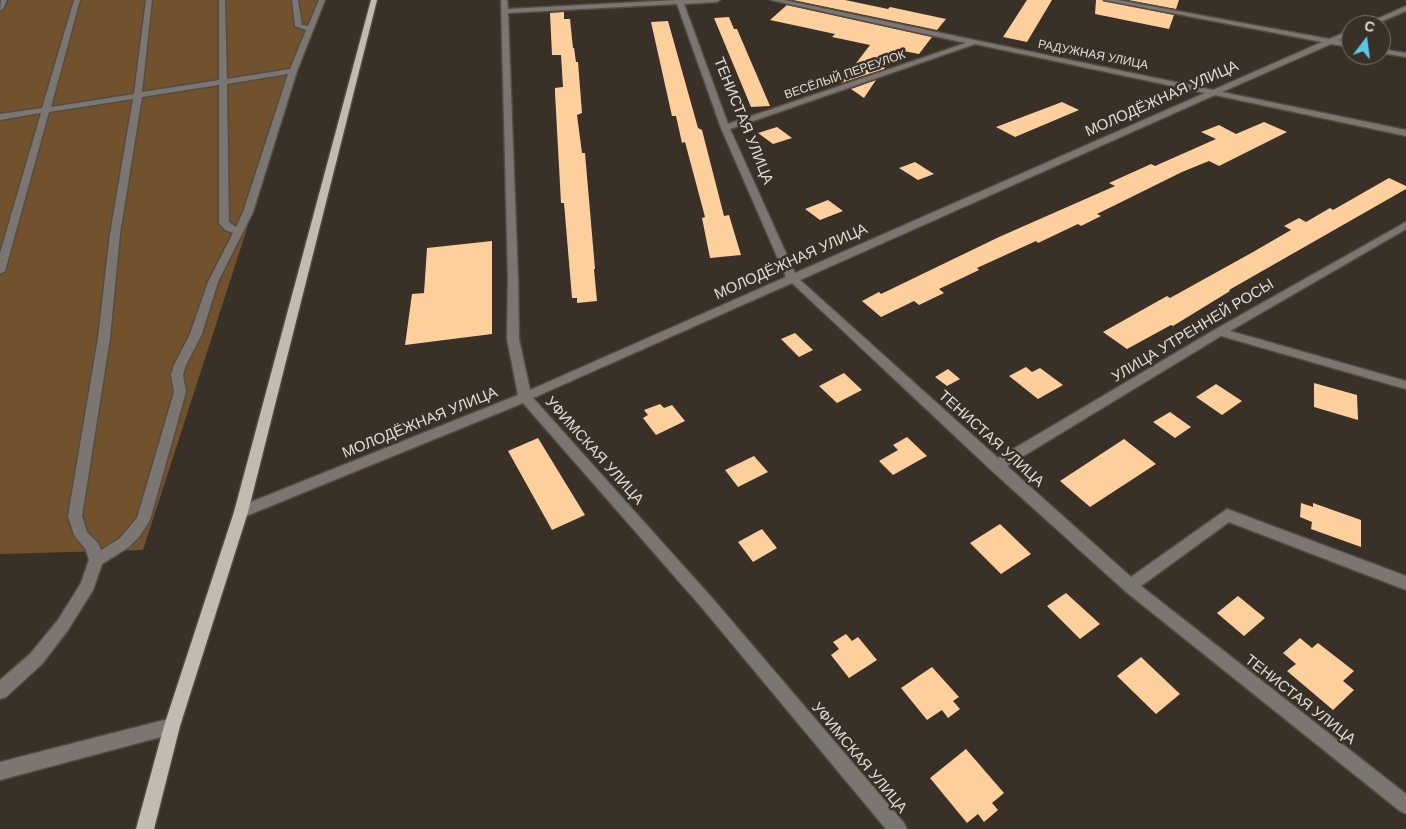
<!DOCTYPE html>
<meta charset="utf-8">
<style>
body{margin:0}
#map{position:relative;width:1406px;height:829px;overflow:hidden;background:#393027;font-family:Helvetica,sans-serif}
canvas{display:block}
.north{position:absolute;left:1341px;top:15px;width:50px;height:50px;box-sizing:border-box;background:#393027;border:1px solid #7c746d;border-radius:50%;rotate:15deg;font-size:14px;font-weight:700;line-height:20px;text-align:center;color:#e1dbd6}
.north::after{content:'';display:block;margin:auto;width:18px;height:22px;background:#5bc8e6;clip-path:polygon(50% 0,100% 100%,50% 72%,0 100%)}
</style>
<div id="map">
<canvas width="1406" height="829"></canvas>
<div class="north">С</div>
</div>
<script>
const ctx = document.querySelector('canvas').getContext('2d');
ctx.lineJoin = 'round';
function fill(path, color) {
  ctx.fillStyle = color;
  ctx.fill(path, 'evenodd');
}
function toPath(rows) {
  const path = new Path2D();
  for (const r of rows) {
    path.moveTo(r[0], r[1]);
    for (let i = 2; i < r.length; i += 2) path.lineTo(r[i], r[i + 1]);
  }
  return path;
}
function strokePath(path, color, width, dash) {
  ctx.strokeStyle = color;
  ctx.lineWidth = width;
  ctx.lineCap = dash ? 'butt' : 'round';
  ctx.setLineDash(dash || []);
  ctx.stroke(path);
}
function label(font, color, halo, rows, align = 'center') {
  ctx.font = font + ' Helvetica,sans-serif';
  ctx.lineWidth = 5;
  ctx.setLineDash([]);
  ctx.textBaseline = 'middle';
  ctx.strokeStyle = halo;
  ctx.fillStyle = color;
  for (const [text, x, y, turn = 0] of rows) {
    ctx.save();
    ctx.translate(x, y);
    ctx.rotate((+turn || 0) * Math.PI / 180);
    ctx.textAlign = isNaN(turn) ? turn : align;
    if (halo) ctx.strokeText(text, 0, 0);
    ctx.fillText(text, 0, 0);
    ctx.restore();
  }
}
const green = toPath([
 [0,0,321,0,143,550,0,554]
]);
const building = toPath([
 [793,0,845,0,888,9,890,7,946,19,937,30],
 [1027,0,1052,0,1027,42,1003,37],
 [1096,0,1102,0,1174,15,1169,29,1095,14],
 [1128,0,1179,0,1176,9],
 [787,5,932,37,919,54,898,50,884,69,841,83,870,45,832,37,835,34,770,20],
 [564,12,564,19,570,19,573,48,574,48,576,62,578,62,582,113,577,115,582,153,585,153,595,269,594,269,597,301,577,303,577,298,572,298,564,203,561,203,555,93,555,88,563,87,561,55,552,55,550,13],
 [729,17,734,29,737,29,770,106,751,107,714,18],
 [668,21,698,128,702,130,724,216,729,215,741,255,710,258,702,218,705,217,685,142,682,143,676,116,672,116,651,22],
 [876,80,864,98,851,89],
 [1062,102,1079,110,1015,137,996,127],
 [1264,122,1287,132,1219,166,1209,161,1182,172,1097,214,1101,216,1081,226,1078,224,1038,243,1036,241,977,268,979,270,939,289,944,293,919,305,914,301,881,317,862,301,879,292,881,294,999,237,1115,186,1109,183,1151,164,1155,166,1216,139,1201,132,1219,125,1236,134],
 [777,127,792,138,773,144,758,133],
 [915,162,934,174,918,180,899,168],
 [1389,178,1406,186,1406,189,1229,290,1230,291,1173,326,1171,325,1127,349,1103,332,1167,296,1170,298,1253,252,1291,230,1284,226,1299,218,1306,222,1330,208,1333,210],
 [828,200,843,211,820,220,805,209],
 [492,241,492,334,405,345,412,294,424,293,427,248],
 [795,333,813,350,799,357,781,339],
 [1026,367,1032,372,1040,368,1063,385,1038,399,1009,376],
 [948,369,960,379,947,386,935,377],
 [844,373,862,390,837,403,819,386],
 [1314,383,1357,395,1358,420,1314,407],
 [1216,384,1242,401,1222,415,1196,397],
 [660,404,664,408,672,405,685,421,656,435,643,418,648,415,644,410],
 [1170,412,1191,427,1175,438,1153,422],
 [907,437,927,456,893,475,879,461,898,450,893,445],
 [538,438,585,515,552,530,508,451],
 [1124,439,1156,464,1090,507,1060,481],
 [754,456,768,472,738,487,725,470],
 [1301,503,1313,507,1313,503,1361,520,1361,547,1311,529,1312,522,1300,517],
 [1000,524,1031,554,1001,574,970,543],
 [762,529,777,548,753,562,738,542],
 [1066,593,1100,624,1080,639,1047,606],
 [1238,596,1265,618,1244,636,1217,613],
 [846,634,852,641,858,637,877,660,849,678,831,655,839,649,833,642],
 [1300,638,1312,648,1318,643,1354,671,1343,681,1354,690,1333,710,1287,671,1296,664,1283,653],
 [1141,657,1180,694,1156,714,1117,676],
 [932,667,959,697,953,701,960,709,948,718,942,710,927,720,901,688],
 [966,749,1004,793,992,803,998,810,984,822,978,814,967,823,930,778]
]);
const minor = toPath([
 [1,0,7,0,3,9,0,11,1,0],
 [74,0,80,0,51,107,134,94,146,0,152,0,142,92,219,80,219,0,225,0,227,79,290,69,306,30,295,26,292,0,298,0,302,25,308,26,319,0,325,0,297,71,253,212,218,282,202,334,186,365,183,375,186,392,150,520,140,536,129,547,102,564,93,590,68,630,42,664,6,697,0,699,0,680,30,654,58,620,81,583,89,560,86,550,74,535,68,516,98,338,110,234,133,99,49,112,5,271,0,274,0,253,41,113,0,120,0,114,42,108,74,0],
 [288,74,243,212,236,227,229,222,227,84,288,74],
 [219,85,219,223,225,230,233,233,208,282,190,334,174,365,171,375,174,392,137,518,119,539,101,550,98,543,87,532,82,516,110,338,120,234,142,97,219,85],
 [501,0,507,0,508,9,677,0,720,0,717,2,684,4,728,124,966,43,771,0,784,0,1213,90,1322,42,1104,0,1118,0,1329,39,1351,30,1351,35,1338,40,1351,43,1351,47,1331,44,1222,92,1406,130,1406,136,1215,95,800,280,998,458,1216,329,1406,222,1406,229,1230,331,1406,381,1406,389,1221,336,1007,466,1131,577,1227,509,1406,576,1406,590,1229,522,1141,586,1406,794,1406,814,1400,811,1125,591,991,470,792,283,533,398,713,599,904,823,907,829,886,829,703,609,523,403,246,516,241,518,236,516,234,512,236,508,518,395,507,339,508,279,501,0],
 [677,4,721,128,786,277,530,390,519,339,518,279,508,13,677,4],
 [975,44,1205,93,795,273,730,129,975,44],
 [1406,6,1406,11,1373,25,1363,25,1406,6],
 [1381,49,1406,53,1406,57,1381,53,1381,49],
 [172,718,178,720,180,726,178,732,172,734,0,780,0,762,172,718]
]);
const major = toPath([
 [371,0,377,0,248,512,180,726,154,829,136,829,164,726,234,512,371,0]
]);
const farStreetnames = [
 ["РАДУЖНАЯ УЛИЦА",1093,55,11],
 ["ВЕСЁЛЫЙ ПЕРЕУЛОК",845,75,-19]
];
const streetNames = [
 ["МОЛОДЁЖНАЯ УЛИЦА",1162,99,-24],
 ["ТЕНИСТАЯ УЛИЦА",743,121,68],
 ["МОЛОДЁЖНАЯ УЛИЦА",791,262,-24],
 ["УЛИЦА УТРЕННЕЙ РОСЫ",1193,331,-31],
 ["МОЛОДЁЖНАЯ УЛИЦА",420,423,-22],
 ["ТЕНИСТАЯ УЛИЦА",991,439,42],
 ["УФИМСКАЯ УЛИЦА",594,451,48],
 ["ТЕНИСТАЯ УЛИЦА",1300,700,38],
 ["УФИМСКАЯ УЛИЦА",859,758,50]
];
fill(green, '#71522c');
fill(building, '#fdcf9d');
strokePath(minor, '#544b43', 3);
strokePath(major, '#544b43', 3);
fill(minor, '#7b7672');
fill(major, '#c3bab1');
label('12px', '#e1dbd6', '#393027', farStreetnames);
label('15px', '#e1dbd6', '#393027', streetNames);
</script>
